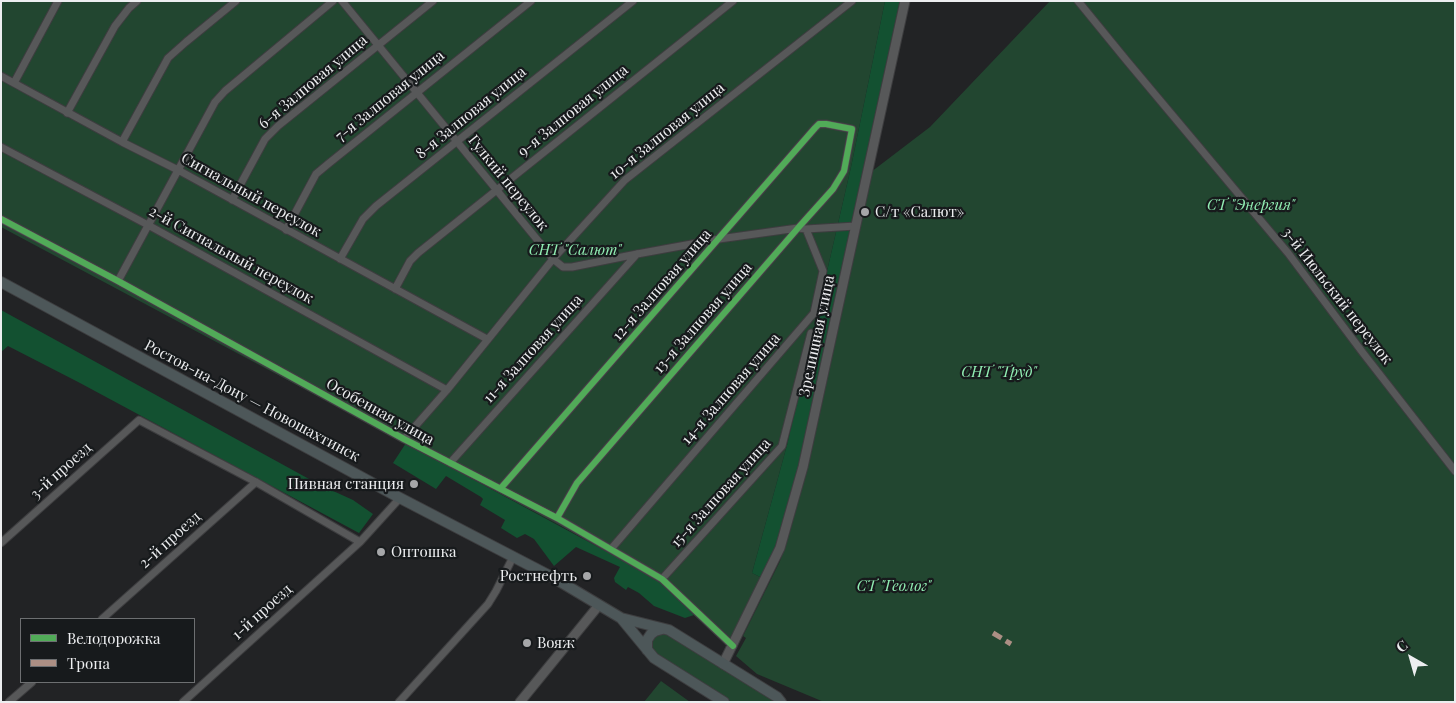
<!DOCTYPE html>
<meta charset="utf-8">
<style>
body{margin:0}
#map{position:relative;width:1456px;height:703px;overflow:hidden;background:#222325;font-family:"Playfair Display",serif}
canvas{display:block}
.frame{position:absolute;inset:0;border:2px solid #edeef0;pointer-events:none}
.legend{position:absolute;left:20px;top:618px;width:175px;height:65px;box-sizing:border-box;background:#171a1c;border:1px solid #6d6f71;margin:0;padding:6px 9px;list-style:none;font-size:15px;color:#edeef0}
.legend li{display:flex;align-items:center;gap:10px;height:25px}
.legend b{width:25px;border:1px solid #6d6f71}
.north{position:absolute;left:1386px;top:633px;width:50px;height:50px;-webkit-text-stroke:4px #171a1c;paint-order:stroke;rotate:322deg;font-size:14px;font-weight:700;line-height:20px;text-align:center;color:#edeef0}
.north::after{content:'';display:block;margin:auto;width:18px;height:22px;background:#edeef0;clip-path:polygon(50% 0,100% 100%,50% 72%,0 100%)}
</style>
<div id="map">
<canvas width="1456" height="703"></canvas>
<div class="frame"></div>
<ul class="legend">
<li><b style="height:6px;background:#51ab58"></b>Велодорожка</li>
<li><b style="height:6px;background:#ac8f84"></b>Тропа</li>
</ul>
<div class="north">С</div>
</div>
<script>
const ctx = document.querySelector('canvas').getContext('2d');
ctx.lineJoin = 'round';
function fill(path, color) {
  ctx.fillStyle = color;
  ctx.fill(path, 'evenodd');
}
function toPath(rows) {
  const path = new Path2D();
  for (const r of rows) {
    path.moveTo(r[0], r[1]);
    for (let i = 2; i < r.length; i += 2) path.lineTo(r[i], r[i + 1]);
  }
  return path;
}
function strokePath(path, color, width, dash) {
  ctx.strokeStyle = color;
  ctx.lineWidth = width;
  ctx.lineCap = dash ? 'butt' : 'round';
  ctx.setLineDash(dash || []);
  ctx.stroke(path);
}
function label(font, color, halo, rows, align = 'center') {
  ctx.font = font + ' "Playfair Display",serif';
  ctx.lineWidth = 4.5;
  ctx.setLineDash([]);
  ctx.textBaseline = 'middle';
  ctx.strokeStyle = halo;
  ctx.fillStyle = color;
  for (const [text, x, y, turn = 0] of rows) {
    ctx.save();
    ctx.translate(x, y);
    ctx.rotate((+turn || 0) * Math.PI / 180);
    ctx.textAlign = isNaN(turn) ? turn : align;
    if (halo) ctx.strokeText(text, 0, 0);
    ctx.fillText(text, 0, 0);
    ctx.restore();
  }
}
const green = toPath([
 [1,1,885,1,851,167,787,445,752,573,764,579,730,646,663,582,632,564,1,227],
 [1050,1,1455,1,1455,702,824,702,757,674,736,656,746,638,743,636,780,561,792,524,835,323,871,172,930,127],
 [665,633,776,702,732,702,656,654,651,648,651,641,655,636],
 [661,681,690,702,644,702]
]);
const forest = toPath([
 [885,1,900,1,865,174,802,452,775,557,764,579,752,573,787,445,851,167],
 [1,310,320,485,353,500,373,514,359,533,80,383,8,346,1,352],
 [406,443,661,581,686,604,694,615,685,618,654,606,639,593,628,587,626,590,615,582,614,578,620,567,576,547,554,566,534,539,525,534,517,538,501,528,505,520,480,505,483,499,481,497,446,476,436,489,393,463]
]);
const street = toPath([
 [342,1,553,259,563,267,572,267,637,254,719,239,798,228,806,229,856,226],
 [1078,1,1127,61,1288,253,1363,353,1455,471],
 [1,76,122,142,178,170,487,339],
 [14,83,58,1],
 [67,113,115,26,129,8,137,1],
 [122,142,168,58,186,42,236,1],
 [1,147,148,225,447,390],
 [232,200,265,139,278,126,433,1],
 [1,219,118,281,404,439,557,518,662,579,733,646],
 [286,230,316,174,328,164,531,1],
 [340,259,363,219,376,206,633,1],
 [118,281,215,102,225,91,333,1],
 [395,289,410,261,418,253,733,1],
 [404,439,447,390,553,259,625,180,852,1],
 [450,463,637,254],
 [501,488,815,128,819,124,826,124,852,129,844,171,833,189,798,228,577,483,557,518],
 [1,543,139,420,256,482,360,542,400,498],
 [611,549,814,313,823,271,806,229],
 [662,579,782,446,811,333],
 [102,619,256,482],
 [9,702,32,682],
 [183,702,360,542],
 [399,702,488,604,496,591,513,557]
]);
const secondary = toPath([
 [723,664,780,548,803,467,905,1],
 [520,702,599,605]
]);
const primary = toPath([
 [1,282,400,498,554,578,621,618,669,630,777,697,781,702],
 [621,618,654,658,724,702],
 [647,650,647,640,651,634,655,631,662,629]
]);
const quiet = toPath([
 [993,633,1011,644]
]);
const cycleway = toPath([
 [1,219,118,281,404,439,557,518,662,579,733,646],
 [501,488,815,128,819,124,826,124,852,129,844,171,833,189,798,228,577,483,557,518]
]);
const markers = [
 [865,212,5,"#a6a7a9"],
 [414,484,5,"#a6a7a9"],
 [381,552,5,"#a6a7a9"],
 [587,576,5,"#a6a7a9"],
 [527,643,5,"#a6a7a9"]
];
const streetNames = [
 ["6-я Залповая улица",313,82,-40],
 ["7-я Залповая улица",390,96,-39],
 ["9-я Залповая улица",573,111,-39],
 ["8-я Залповая улица",471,113,-39],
 ["10-я Залповая улица",667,131,-39],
 ["Гулкий переулок",508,183,51],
 ["Сигнальный переулок",251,195,29],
 ["2-й Сигнальный переулок",231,255,29],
 ["12-я Залповая улица",662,285,-49],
 ["3-й Июльский переулок",1337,296,52],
 ["13-я Залповая улица",703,318,-49],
 ["Зрелищная улица",817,336,-78],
 ["11-я Залповая улица",533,349,-48],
 ["14-я Залповая улица",731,389,-49],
 ["Ростов-на-Дону — Новошахтинск",252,401,28],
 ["Особенная улица",380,412,29],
 ["3-й проезд",61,471,-42],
 ["15-я Залповая улица",721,493,-48],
 ["2-й проезд",170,540,-42],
 ["1-й проезд",262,612,-42]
];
const parkNames = [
 ["СТ \"Энергия\"",1251,205],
 ["СНТ \"Салют\"",575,250],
 ["СНТ \"Труд\"",999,372],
 ["СТ \"Геолог\"",894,586]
];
const poiNames = [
 ["С/т «Салют»",875,212],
 ["Пивная станция",404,484,"right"],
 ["Оптошка",391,552],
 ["Ростнефть",577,576,"right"],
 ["Вояж",537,643]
];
fill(green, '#224630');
fill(forest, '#135131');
strokePath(street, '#3d3d3f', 9);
strokePath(secondary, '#3d3d3f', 11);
strokePath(primary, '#3d3d3f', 12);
strokePath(street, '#575859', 7);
strokePath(secondary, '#575859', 9);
strokePath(primary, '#4d5759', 10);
strokePath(quiet, '#ac8f84', 5, [10, 5]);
strokePath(cycleway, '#51ab58', 6);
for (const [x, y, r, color] of markers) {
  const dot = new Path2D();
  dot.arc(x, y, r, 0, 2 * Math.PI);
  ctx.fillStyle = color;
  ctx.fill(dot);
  strokePath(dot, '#171a1c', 2);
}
label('15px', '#edeef0', '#171a1c', streetNames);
label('italic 15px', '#92efb4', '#171a1c', parkNames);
label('15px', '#edeef0', '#171a1c', poiNames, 'left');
</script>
